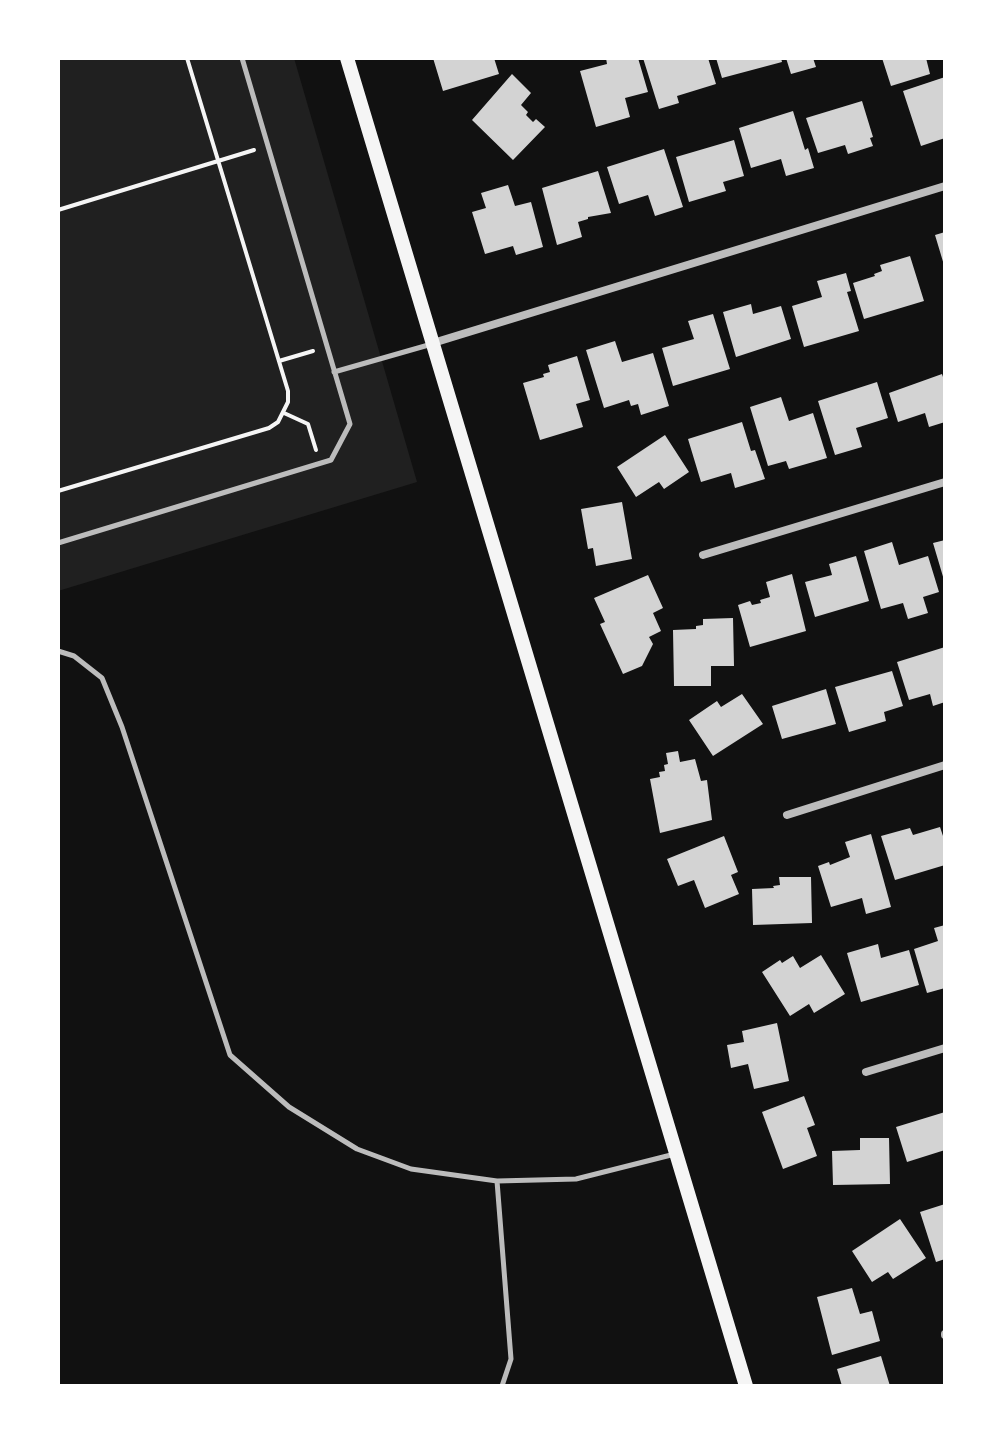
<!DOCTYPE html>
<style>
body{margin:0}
#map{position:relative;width:1003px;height:1444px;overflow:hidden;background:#111;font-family:"Sofia Sans Condensed",sans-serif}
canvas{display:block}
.frame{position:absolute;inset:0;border:60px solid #fff;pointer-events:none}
</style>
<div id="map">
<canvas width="1003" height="1444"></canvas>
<div class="frame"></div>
</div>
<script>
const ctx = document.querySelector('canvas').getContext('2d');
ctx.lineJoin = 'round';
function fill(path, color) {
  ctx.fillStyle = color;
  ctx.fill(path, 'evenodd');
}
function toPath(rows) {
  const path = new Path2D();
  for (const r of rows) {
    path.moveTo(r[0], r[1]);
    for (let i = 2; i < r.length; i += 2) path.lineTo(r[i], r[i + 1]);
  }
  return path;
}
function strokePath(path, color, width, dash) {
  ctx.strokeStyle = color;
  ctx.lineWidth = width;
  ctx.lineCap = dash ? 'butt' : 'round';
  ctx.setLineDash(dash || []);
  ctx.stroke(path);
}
const green = toPath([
 [58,58,294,58,417,482,58,591]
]);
const building = toPath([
 [433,58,494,58,499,74,443,91],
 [606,58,638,58,648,92,625,98,630,117,596,127,580,71,607,64],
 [643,58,708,58,716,84,677,96,679,103,659,109],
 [716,58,781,58,782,62,722,78],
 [786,58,813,58,816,67,791,74],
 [882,58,926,58,930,74,891,86],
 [512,74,531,93,521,105,528,112,526,115,533,122,536,119,545,127,513,160,472,120],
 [945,77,945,138,921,146,903,91],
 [862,101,873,137,870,138,873,146,848,154,845,145,818,153,806,118],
 [793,111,805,150,808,148,814,168,786,176,781,159,751,168,739,128],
 [734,140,744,176,723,182,726,191,689,202,676,157],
 [664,149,683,207,655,216,648,195,619,204,607,167],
 [598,171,611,213,588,217,588,219,578,222,582,237,557,245,542,188],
 [508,185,515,206,531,202,543,247,516,255,513,246,485,254,472,212,486,208,481,193],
 [945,232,945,265,944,265,935,235],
 [910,256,924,301,864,319,853,283,875,276,874,274,882,271,880,265],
 [846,273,851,291,847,292,859,331,804,347,792,306,822,297,817,281],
 [751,304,753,314,781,306,791,339,736,357,723,312],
 [713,314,730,369,673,386,662,348,694,339,688,321],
 [615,341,622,362,653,353,669,406,641,415,638,404,631,406,629,400,604,408,586,350],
 [577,356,590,400,576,404,583,427,540,440,523,383,544,377,543,374,550,372,548,365],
 [942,374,945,383,945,422,929,427,925,413,898,422,889,393],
 [877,382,888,418,856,428,862,447,835,455,818,401],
 [781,397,789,421,813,413,827,458,789,469,786,461,768,466,750,407],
 [742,422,751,451,755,450,765,479,735,488,731,473,701,482,688,439],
 [665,435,689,472,664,489,659,482,636,497,617,467],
 [622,502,632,559,596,566,593,548,588,549,581,509],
 [945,540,945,580,944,580,933,543],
 [892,542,899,565,928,556,939,592,923,597,928,613,908,619,903,603,881,609,864,551],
 [856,556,869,601,815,617,805,582,832,575,829,564],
 [792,574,806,631,750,647,738,605,750,601,752,605,761,603,760,600,770,597,766,582],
 [648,575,663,608,653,613,661,631,649,637,653,644,642,666,623,674,600,624,605,622,594,598],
 [733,618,734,666,711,666,711,686,674,686,673,630,696,629,696,626,703,625,703,619],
 [945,647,945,702,933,706,930,694,909,700,897,662],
 [892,671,903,706,884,712,886,721,849,732,835,687],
 [826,689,836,724,782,739,772,706],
 [742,694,763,724,713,756,689,720,717,701,721,707],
 [678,751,680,762,695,759,701,781,707,780,712,820,660,833,650,779,660,777,659,772,665,771,664,765,668,764,666,753],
 [940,827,945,842,945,865,895,880,881,836,910,828,913,835],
 [871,834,891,907,866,914,862,898,831,907,818,866,829,862,830,865,850,857,845,842],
 [724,836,738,872,731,875,739,894,705,908,694,880,678,886,667,859],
 [779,877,811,877,812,923,753,925,752,889,774,888,773,886,780,885],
 [945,925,945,988,927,993,914,949,938,941,934,928],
 [878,944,881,958,909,950,919,985,861,1002,847,953],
 [821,955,845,994,814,1013,809,1004,790,1016,762,972,780,960,782,963,793,956,800,968],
 [777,1023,789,1081,754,1089,748,1064,731,1068,727,1045,744,1042,742,1031],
 [804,1096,815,1125,807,1128,817,1156,783,1169,762,1112],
 [945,1112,945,1150,907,1162,896,1127],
 [860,1138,889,1138,890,1184,833,1185,832,1151,860,1150],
 [945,1204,945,1259,936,1262,920,1212],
 [900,1219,926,1258,893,1279,888,1272,872,1282,852,1251],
 [852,1288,860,1314,872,1311,880,1341,832,1355,817,1297],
 [881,1356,890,1386,842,1386,837,1369]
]);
const path = toPath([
 [58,210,254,150],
 [279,361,313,351],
 [284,413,308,424,316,450],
 [58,491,269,428,278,422,288,402,288,391,187,58]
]);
const service = toPath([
 [334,372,432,344],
 [58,543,331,460,350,424,242,58],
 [58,651,74,656,102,678,122,727,230,1055,289,1107,357,1149,411,1169,497,1181,576,1179,675,1154],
 [497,1181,511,1359,502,1386]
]);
const minor = toPath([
 [433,343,945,186],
 [703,555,945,482],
 [787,815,945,765],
 [866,1072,945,1048],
 [945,1335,945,1334]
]);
const secondary = toPath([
 [347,58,746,1386]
]);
fill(green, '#202020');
fill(building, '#d3d3d3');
strokePath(path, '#f5f5f5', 4);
strokePath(service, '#bcbcbc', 5);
strokePath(minor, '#bcbcbc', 8);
strokePath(secondary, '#f5f5f5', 14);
</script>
